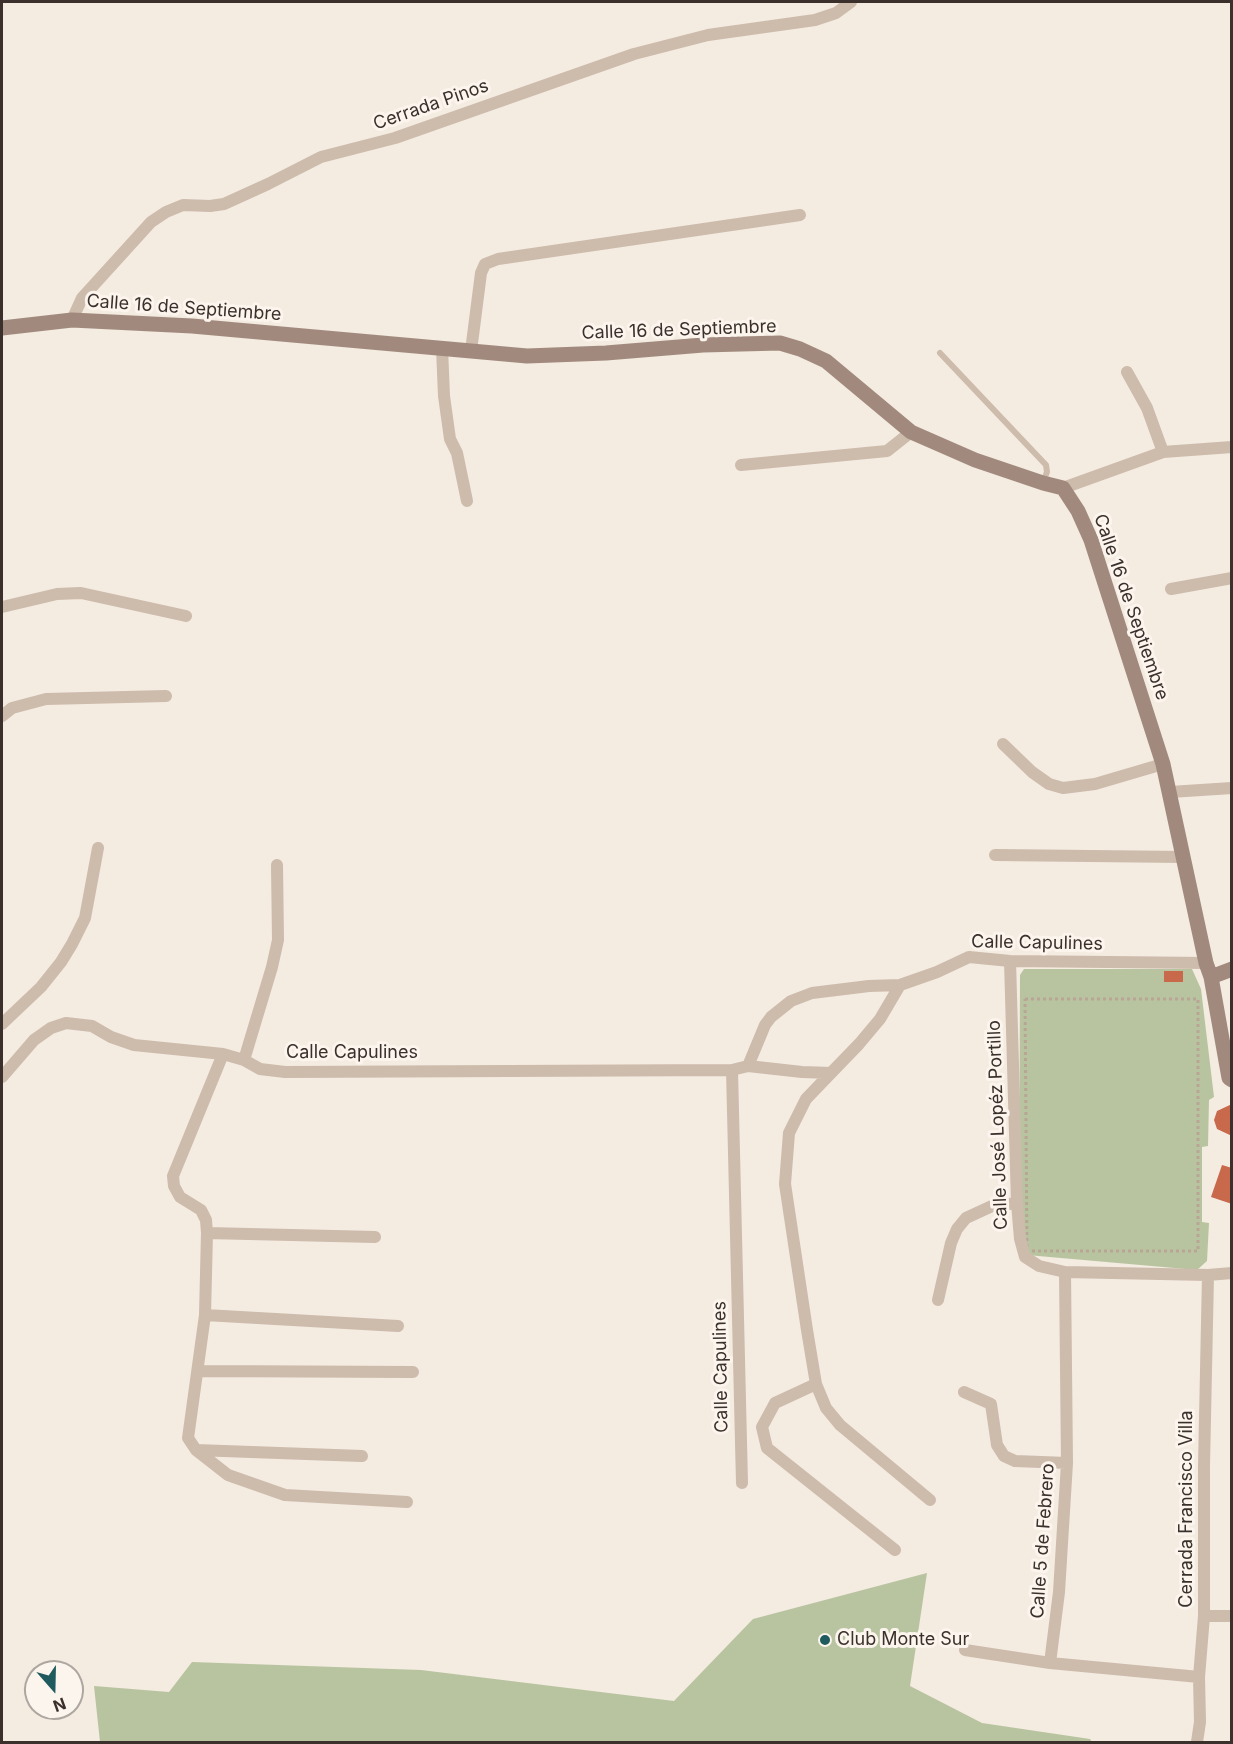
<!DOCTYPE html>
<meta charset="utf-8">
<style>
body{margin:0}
#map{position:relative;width:1233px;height:1744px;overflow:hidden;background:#f4ebe1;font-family:Inter,sans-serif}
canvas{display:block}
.frame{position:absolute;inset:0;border:3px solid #3b302b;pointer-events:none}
.north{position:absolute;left:24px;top:1660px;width:60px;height:60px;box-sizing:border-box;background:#fbf5ee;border:2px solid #aea6a0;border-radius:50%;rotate:160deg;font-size:16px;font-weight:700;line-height:24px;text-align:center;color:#3b302b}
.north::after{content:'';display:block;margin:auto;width:21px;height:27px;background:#1f5a5e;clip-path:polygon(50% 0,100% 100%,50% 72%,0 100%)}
</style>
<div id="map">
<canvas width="1233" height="1744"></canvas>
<div class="frame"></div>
<div class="north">N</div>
</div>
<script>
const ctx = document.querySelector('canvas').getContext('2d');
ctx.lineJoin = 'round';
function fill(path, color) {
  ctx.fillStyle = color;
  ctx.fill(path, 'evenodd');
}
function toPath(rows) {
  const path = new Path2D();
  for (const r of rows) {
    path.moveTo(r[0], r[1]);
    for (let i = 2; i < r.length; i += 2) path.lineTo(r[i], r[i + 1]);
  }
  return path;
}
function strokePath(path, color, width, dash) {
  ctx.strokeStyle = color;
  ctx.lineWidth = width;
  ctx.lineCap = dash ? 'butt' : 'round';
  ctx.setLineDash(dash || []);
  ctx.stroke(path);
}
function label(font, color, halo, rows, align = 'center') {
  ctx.font = font + ' Inter,sans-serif';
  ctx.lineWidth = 6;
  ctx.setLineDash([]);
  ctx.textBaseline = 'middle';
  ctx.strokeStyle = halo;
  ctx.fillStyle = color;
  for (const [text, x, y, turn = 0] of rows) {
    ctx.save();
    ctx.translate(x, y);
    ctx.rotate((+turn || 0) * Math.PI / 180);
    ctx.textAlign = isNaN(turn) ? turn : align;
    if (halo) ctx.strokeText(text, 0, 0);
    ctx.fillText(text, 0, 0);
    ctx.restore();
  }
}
const green = toPath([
 [1024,969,1192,969,1201,989,1214,1097,1209,1100,1208,1146,1202,1147,1202,1222,1209,1223,1207,1261,1197,1270,1027,1255,1019,1249,1020,975],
 [927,1573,910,1686,982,1723,1090,1739,1092,1742,100,1742,94,1686,169,1692,192,1662,421,1670,674,1701,753,1619]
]);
const building = toPath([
 [1164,971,1183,971,1183,982,1164,982],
 [1232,1104,1232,1136,1217,1129,1214,1120,1217,1111],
 [1222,1165,1232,1168,1232,1204,1211,1197]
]);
const path = toPath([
 [1025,999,1198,999,1198,1251,1027,1251,1025,999]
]);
const lane = toPath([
 [940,353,1046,465,1047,472,1043,482]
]);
const street = toPath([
 [72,320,82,298,151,222,166,212,183,205,210,206,224,204,268,184,321,157,395,138,634,54,708,35,815,20,836,13,851,2],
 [442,348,444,396,450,439,457,453,467,501],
 [471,351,481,273,485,264,498,259,800,215],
 [1127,372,1147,408,1163,452],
 [741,465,887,451,911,432],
 [1063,488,1163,452,1232,447],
 [1171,589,1232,578],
 [2,607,57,594,81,593,186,616],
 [2,716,12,708,46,699,166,696],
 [1003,744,1032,772,1049,784,1063,788,1095,784,1163,764],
 [1170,792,1232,788],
 [995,855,1184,857],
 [1010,961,1017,1203,1020,1239,1025,1257,1039,1266,1065,1272,1208,1275,1232,1273],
 [2,1024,41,987,61,962,72,944,85,918,98,848],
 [223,1054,173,1176,174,1186,180,1197,201,1210,206,1220,207,1233,205,1315,188,1438,196,1450,362,1456],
 [244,1060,272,967,278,940,277,865],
 [748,1066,802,1072,831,1073,859,1044,880,1019,900,985],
 [732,1070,742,1483],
 [831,1073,806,1099,789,1133,785,1184,807,1330,816,1384,826,1408,840,1425,930,1500],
 [2,1077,34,1040,51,1028,66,1023,92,1026,111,1037,134,1045,223,1054,244,1060,260,1069,285,1072,732,1070,748,1066,765,1025,771,1017,791,1001,812,993,869,986,900,985,937,972,969,957,1010,961,1206,963],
 [207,1233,375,1237],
 [938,1300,951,1243,957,1229,966,1218,992,1206,1017,1203],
 [205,1315,398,1326],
 [198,1371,413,1372],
 [816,1384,775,1403,762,1427,767,1448,895,1550],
 [964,1392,991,1404,997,1445,1004,1456,1015,1461,1067,1463],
 [196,1450,228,1475,285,1495,407,1502],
 [1204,1616,1232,1616],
 [965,1650,1050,1663,1199,1677],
 [1050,1663,1059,1592,1067,1463,1065,1272],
 [1197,1742,1200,1722,1199,1677,1204,1616,1204,1466,1208,1275]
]);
const secondary = toPath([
 [2,328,72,320,192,326,527,356,606,353,703,345,780,343,800,349,826,361,911,432,975,460,1043,483,1063,488,1078,511,1091,540,1163,764,1206,963,1211,977,1229,1078,1232,1080],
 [1211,977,1232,969]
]);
const markers = [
 [825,1640,6,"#1f5a5e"]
];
const streetNames = [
 ["Cerrada Pinos",431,105,-19],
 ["Calle 16 de Septiembre",184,308,4],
 ["Calle 16 de Septiembre",679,330,-2],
 ["Calle 16 de Septiembre",1131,607,71],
 ["Calle Capulines",1037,943,1],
 ["Calle Capulines",352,1053],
 ["Calle José Lopéz Portillo",998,1125,-92],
 ["Calle Capulines",721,1367,-91],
 ["Cerrada Francisco Villa",1187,1509,-90],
 ["Calle 5 de Febrero",1043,1541,-86]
];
const poiNames = [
 ["Club Monte Sur",837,1640]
];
fill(green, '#b8c4a0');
fill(building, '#c8694b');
strokePath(path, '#b9a596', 3, [3, 3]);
strokePath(lane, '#cdbbac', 6);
strokePath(street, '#cdbbac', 12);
strokePath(secondary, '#a18a7d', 15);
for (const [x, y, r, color] of markers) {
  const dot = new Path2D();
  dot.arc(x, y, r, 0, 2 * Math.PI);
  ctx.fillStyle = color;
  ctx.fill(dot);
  strokePath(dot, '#fbf5ee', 2);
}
label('18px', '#3b302b', '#fbf5ee', streetNames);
label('18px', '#3b302b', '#fbf5ee', poiNames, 'left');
</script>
